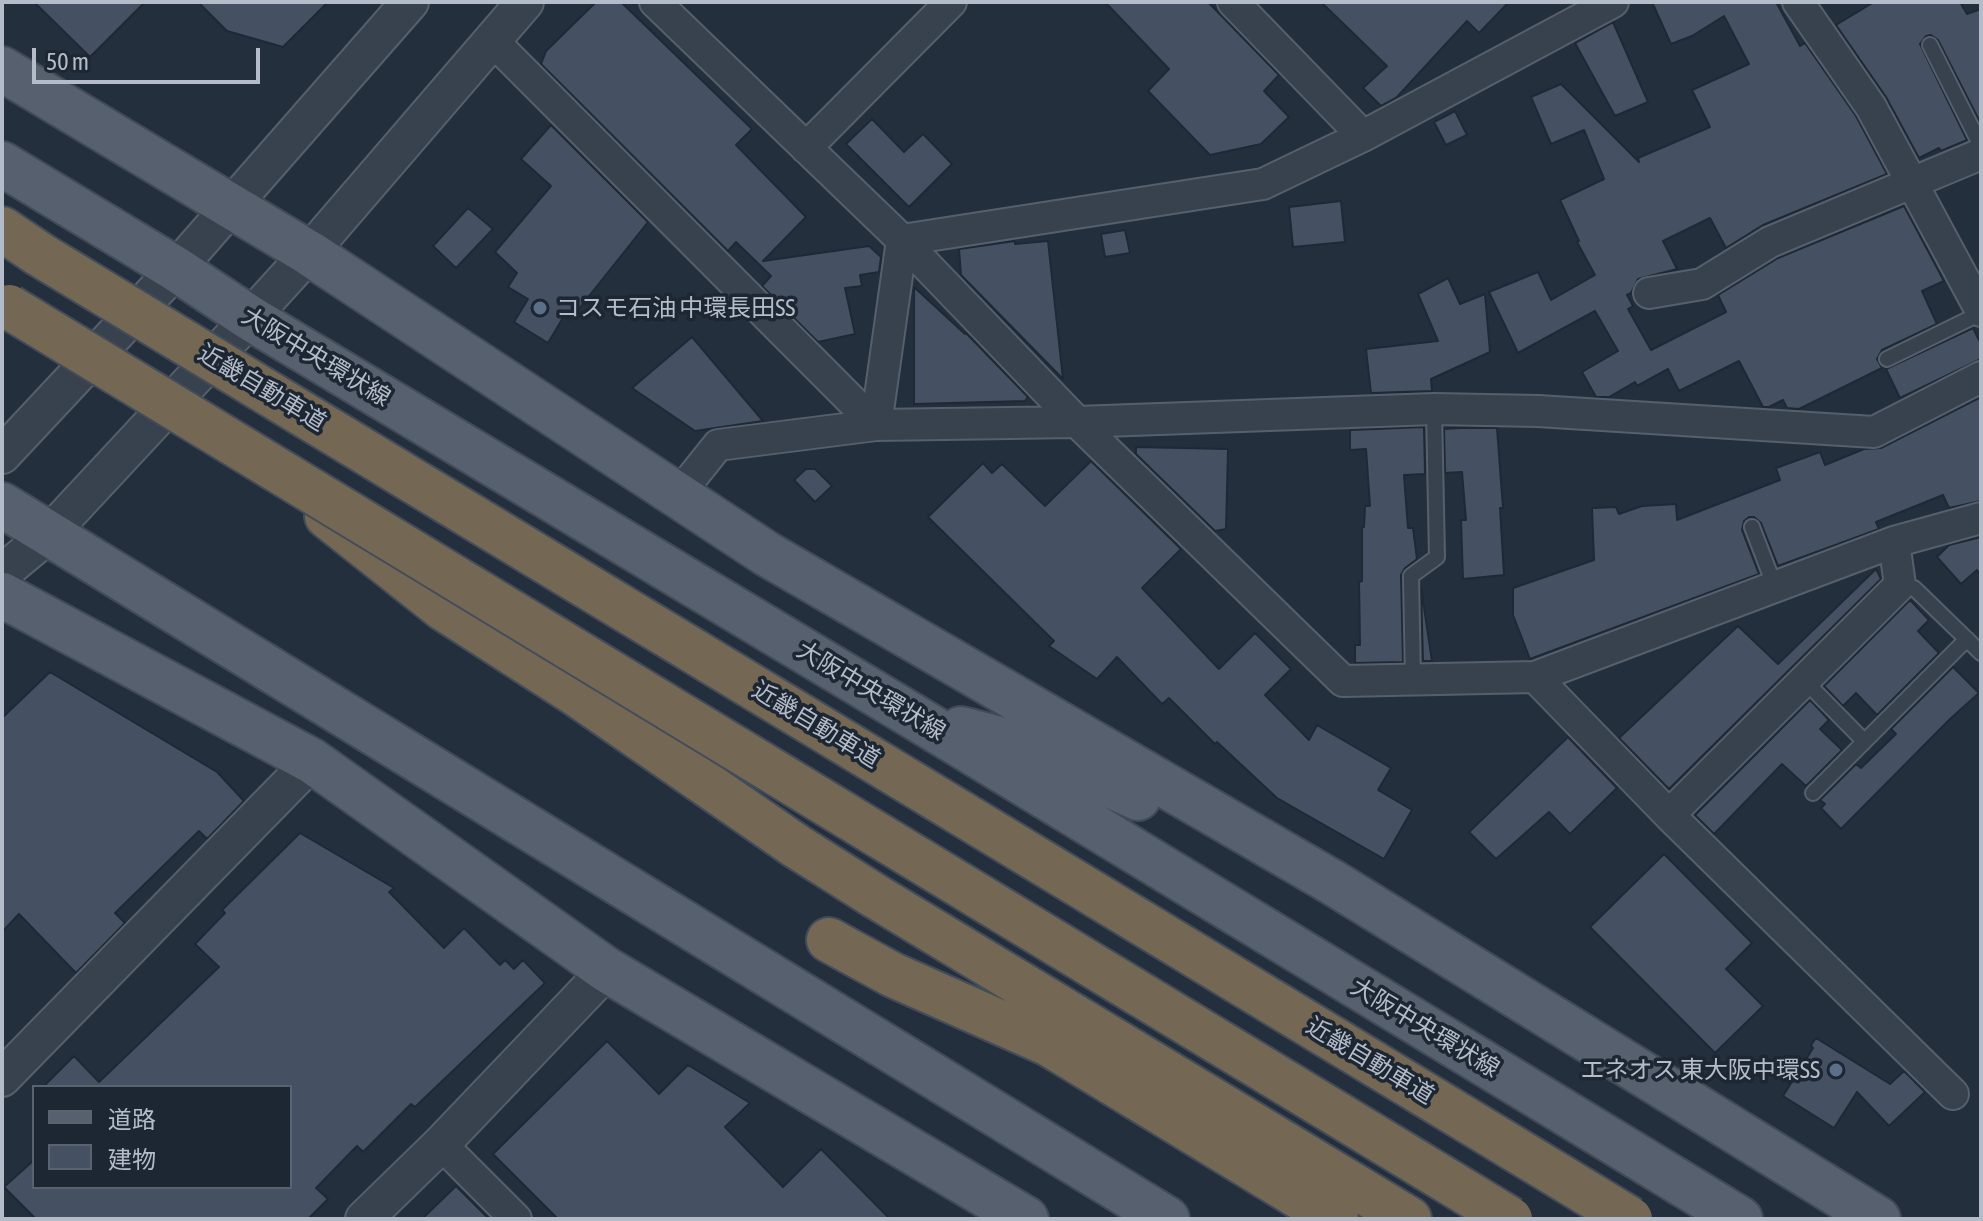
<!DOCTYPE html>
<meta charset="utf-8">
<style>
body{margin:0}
#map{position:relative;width:1983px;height:1221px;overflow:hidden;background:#242f3e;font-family:"Asap Condensed","Noto Sans JP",sans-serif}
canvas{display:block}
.frame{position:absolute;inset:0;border:4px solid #b4bcc9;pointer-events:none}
.legend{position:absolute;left:32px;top:1085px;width:260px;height:104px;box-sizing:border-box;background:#1d2633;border:2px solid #59626f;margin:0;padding:10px 14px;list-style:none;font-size:24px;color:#b4bcc9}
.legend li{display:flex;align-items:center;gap:16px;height:40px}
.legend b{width:40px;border:2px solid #59626f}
.scale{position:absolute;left:32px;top:48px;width:228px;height:36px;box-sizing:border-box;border:4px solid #b4bcc9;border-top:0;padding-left:10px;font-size:24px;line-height:28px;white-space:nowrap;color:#b4bcc9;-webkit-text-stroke:6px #1d2633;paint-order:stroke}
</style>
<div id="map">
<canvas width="1983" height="1221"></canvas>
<div class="frame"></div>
<ul class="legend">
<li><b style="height:10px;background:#56606e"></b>道路</li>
<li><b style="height:22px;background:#455162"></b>建物</li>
</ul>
<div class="scale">50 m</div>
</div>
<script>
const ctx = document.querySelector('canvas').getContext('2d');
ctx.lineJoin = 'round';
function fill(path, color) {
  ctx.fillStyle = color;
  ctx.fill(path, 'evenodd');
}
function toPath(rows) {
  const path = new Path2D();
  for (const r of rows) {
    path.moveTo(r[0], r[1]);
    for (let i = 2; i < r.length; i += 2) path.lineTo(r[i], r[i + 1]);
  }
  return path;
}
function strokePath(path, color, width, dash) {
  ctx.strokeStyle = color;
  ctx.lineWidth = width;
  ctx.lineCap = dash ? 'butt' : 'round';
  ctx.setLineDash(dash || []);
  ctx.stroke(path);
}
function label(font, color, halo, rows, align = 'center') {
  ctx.font = font + ' "Asap Condensed","Noto Sans JP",sans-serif';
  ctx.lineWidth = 7;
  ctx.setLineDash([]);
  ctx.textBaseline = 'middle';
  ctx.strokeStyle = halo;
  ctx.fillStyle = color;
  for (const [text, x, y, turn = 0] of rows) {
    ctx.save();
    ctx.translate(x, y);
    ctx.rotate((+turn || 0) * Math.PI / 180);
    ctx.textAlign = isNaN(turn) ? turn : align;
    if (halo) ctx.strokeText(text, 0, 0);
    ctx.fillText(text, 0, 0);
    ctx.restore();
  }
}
const building = toPath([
 [34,2,145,2,90,57,34,2],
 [198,2,328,2,283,47,227,31,198,2],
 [596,2,621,2,752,129,736,145,806,217,763,261,869,246,881,257,879,272,860,275,862,286,845,288,855,334,818,342,762,286,771,276,736,242,728,251,541,64,546,51,596,2],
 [1105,2,1208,2,1279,75,1264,91,1289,117,1261,144,1210,155,1148,91,1169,69,1105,2],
 [1321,2,1509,2,1479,33,1467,21,1396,98,1381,106,1363,88,1387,66,1321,2],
 [1652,2,1776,2,1800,46,1805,43,1856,116,1887,174,1763,225,1726,248,1710,218,1663,241,1677,269,1638,279,1631,293,1627,295,1633,306,1628,309,1651,350,1726,312,1718,295,1778,258,1904,206,1944,281,1922,291,1937,324,1882,350,1877,359,1882,368,1799,409,1787,408,1783,400,1769,407,1763,407,1739,361,1679,391,1668,369,1637,386,1635,382,1609,397,1596,397,1582,372,1618,351,1595,311,1518,353,1489,292,1538,272,1551,300,1595,275,1577,242,1579,241,1560,200,1604,179,1584,130,1551,144,1531,97,1561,84,1639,162,1638,158,1710,127,1692,90,1749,64,1724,16,1692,36,1671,44,1652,2],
 [1874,2,1960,2,1967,14,1981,9,1981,124,1938,40,1931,35,1926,36,1920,44,1967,140,1941,151,1939,148,1919,158,1886,97,1836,25,1874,2],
 [1613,22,1648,102,1615,116,1575,43,1613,22],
 [1455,111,1467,135,1446,145,1434,122,1455,111],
 [872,119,904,152,923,134,952,164,909,207,846,144,872,119],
 [551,125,648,222,570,320,564,316,548,343,514,322,528,299,508,287,517,273,495,252,551,186,521,159,551,125],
 [1341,201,1345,242,1293,247,1289,207,1341,201],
 [468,208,493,229,456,268,433,246,468,208],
 [1125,230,1130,253,1105,257,1101,234,1125,230],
 [1015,241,1015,244,1048,241,1063,379,961,275,959,249,1015,241],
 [1448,278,1460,304,1485,294,1490,352,1431,379,1432,391,1371,393,1366,349,1438,341,1418,294,1448,278],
 [914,287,965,334,965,332,1028,397,1025,401,914,404,914,287],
 [1973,328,1981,344,1981,359,1900,398,1886,369,1973,328],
 [692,337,763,421,695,431,632,388,692,337],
 [1981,397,1981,501,1949,508,1943,495,1876,522,1879,529,1778,566,1761,523,1754,517,1749,517,1744,521,1742,530,1759,574,1530,659,1513,615,1513,588,1594,560,1592,508,1616,507,1619,514,1642,506,1676,504,1677,520,1780,480,1776,468,1820,452,1825,465,1864,449,1881,448,1981,397],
 [1424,427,1425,474,1404,475,1408,528,1413,528,1417,559,1405,568,1401,575,1403,662,1355,663,1355,645,1360,645,1359,582,1362,581,1362,527,1364,527,1365,506,1370,506,1366,449,1350,450,1350,430,1424,427],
 [1460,428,1497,428,1503,508,1500,508,1504,575,1463,579,1461,520,1466,520,1462,472,1445,473,1444,429,1460,428],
 [1136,447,1228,449,1226,529,1215,531,1136,454,1136,447],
 [1091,461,1181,549,1142,588,1219,669,1255,633,1291,669,1265,695,1309,740,1317,725,1391,768,1378,790,1412,810,1384,859,1277,798,1217,742,1215,744,1169,698,1162,704,1117,657,1097,679,1049,646,1054,641,928,517,983,463,992,473,1002,464,1045,506,1091,461],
 [806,469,815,469,832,486,815,502,794,480,806,469],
 [1981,537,1981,578,1977,570,1961,584,1937,557,1949,545,1981,537],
 [1876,569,1881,579,1669,789,1619,738,1738,626,1778,664,1876,569],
 [1421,587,1432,661,1423,661,1421,587],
 [1910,600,1929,620,1918,631,1939,653,1877,715,1856,693,1843,706,1824,686,1910,600],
 [1953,667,1979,693,1950,719,1841,829,1821,808,1825,804,1820,800,1856,764,1861,768,1896,734,1891,729,1953,667],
 [50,672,217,772,244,801,207,839,199,831,115,913,125,923,76,973,19,914,2,932,2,718,50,672],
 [1810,700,1829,720,1820,729,1842,750,1806,786,1782,764,1714,834,1695,815,1810,700],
 [1568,737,1617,788,1570,834,1549,812,1496,859,1469,832,1568,737],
 [300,833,394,888,389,892,444,948,464,928,500,965,505,960,514,969,523,960,545,983,415,1107,411,1104,363,1152,357,1146,316,1188,328,1199,308,1219,36,1219,4,1187,34,1160,34,1187,290,1187,290,1087,43,1087,74,1056,99,1082,219,967,195,944,225,913,222,910,300,833],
 [1664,854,1752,943,1726,969,1763,1006,1715,1053,1590,927,1664,854],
 [1816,1038,1890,1084,1904,1071,1925,1092,1889,1126,1857,1092,1834,1128,1783,1096,1813,1048,1811,1045,1816,1038],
 [607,1041,659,1094,688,1065,750,1103,725,1127,783,1187,821,1149,890,1219,558,1219,493,1154,607,1041],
 [456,1186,489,1219,422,1219,456,1186]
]);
const service = toPath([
 [1930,45,1981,146],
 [1887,359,1981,313],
 [1752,527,1775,587],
 [1900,585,1914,588,1981,653],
 [1413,680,1411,576,1437,557,1434,409],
 [1804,680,1864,741],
 [1813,793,1967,639]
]);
const minor = toPath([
 [655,2,902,240,1077,422,1343,681,1535,677,1894,542,1981,518],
 [1233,2,1363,136],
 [1798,2,1871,107,1981,311],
 [492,40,876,425],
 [806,148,951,2],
 [1649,293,1702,284,1770,242,1981,154],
 [876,425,902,240,1263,184,1363,136,1613,2],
 [678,495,718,445,876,425,1077,422,1434,409,1538,411,1874,432,1981,377],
 [1535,677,1669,815,1953,1094],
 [1669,815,1900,585,1894,542],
 [441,1144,516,1219]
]);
const tertiary = toPath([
 [2,455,176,269,410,2],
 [2,573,49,534,250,318,309,253,525,2],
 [2,1078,312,761],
 [364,1219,441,1144,607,970]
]);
const primary = toPath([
 [2,69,309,253,767,554,1332,882,1878,1219],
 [2,164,176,269,250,318,916,718,1740,1219],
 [2,505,1167,1219],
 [2,595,312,761,607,970,1026,1219],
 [961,729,1019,744,1138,798]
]);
const motorway = toPath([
 [2,229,39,254],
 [327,516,443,608,575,693,796,846,875,896,1409,1219],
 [829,940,893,975,1049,1044,1336,1219]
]);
const motorwayBridge = toPath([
 [39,254,1630,1219],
 [9,307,1510,1219]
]);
const markers = [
 [540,308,8,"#5c6f8a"],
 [1836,1070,8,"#5c6f8a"]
];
const poiNames = [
 ["コスモ石油 中環長田SS",556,308],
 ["エネオス 東大阪中環SS",1820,1070,"right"]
];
const streetNames = [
 ["大阪中央環状線",316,357,31],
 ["近畿自動車道",262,388,31],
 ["大阪中央環状線",871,691,31],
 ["近畿自動車道",816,725,31],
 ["大阪中央環状線",1425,1028,31],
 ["近畿自動車道",1370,1061,31]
];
fill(building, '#455162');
strokePath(building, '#1f2835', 2);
strokePath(service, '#565f6c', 18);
strokePath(minor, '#565f6c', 34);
strokePath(tertiary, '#565f6c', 40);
strokePath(primary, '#414a57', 48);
strokePath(motorway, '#434c59', 48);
strokePath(service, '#38414e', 14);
strokePath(minor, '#38414e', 30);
strokePath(tertiary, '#38414e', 36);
strokePath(primary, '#56606e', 44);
strokePath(motorway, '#746855', 44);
strokePath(motorwayBridge, '#434c59', 48, []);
strokePath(motorwayBridge, '#746855', 44);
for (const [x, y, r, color] of markers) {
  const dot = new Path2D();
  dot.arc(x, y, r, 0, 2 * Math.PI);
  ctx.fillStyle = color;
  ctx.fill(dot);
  strokePath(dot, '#1d2633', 3);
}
label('24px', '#b4bcc9', '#1d2633', poiNames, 'left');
label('24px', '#b4bcc9', '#1d2633', streetNames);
</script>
